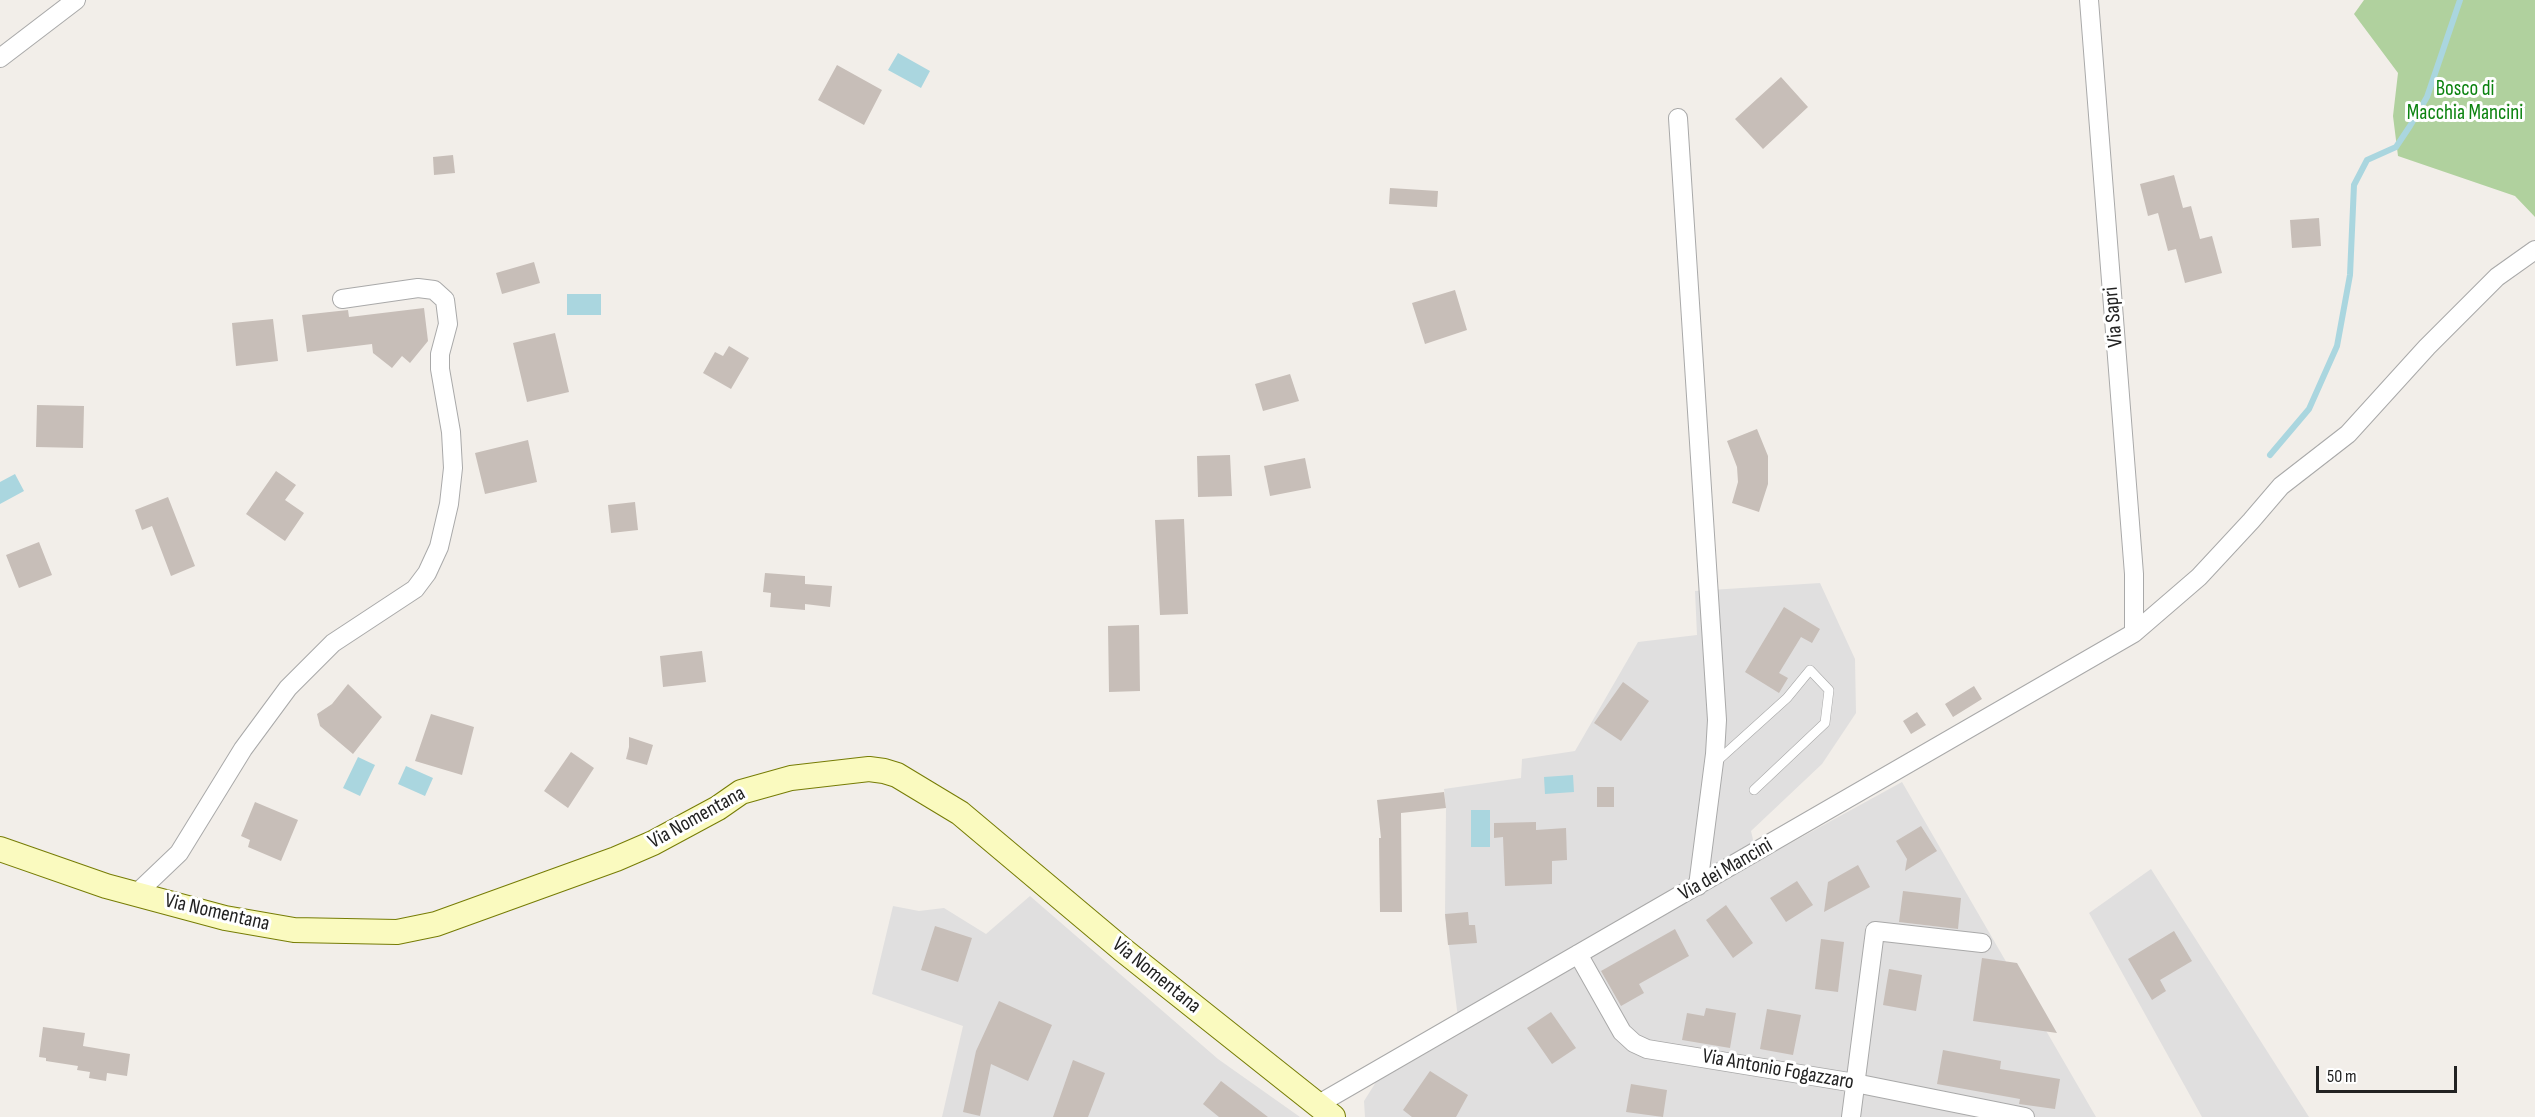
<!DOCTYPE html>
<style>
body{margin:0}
#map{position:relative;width:2535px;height:1117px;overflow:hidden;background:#f2eee9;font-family:"Sofia Sans Condensed",sans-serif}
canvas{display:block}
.scale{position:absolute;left:2316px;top:1066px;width:141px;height:27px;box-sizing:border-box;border:3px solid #222;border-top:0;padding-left:8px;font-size:18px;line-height:21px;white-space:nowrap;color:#222;-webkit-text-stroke:4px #fff;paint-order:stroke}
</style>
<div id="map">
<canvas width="2535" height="1117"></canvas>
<div class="scale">50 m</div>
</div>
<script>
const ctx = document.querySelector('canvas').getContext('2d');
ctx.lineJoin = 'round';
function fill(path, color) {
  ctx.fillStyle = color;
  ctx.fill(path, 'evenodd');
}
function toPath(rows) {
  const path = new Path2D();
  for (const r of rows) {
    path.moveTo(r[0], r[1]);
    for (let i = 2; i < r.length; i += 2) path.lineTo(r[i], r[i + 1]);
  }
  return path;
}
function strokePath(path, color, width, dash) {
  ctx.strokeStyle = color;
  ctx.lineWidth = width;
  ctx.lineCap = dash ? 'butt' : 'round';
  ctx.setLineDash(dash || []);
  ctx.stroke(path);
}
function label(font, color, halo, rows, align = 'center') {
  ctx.font = font + ' "Sofia Sans Condensed",sans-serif';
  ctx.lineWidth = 6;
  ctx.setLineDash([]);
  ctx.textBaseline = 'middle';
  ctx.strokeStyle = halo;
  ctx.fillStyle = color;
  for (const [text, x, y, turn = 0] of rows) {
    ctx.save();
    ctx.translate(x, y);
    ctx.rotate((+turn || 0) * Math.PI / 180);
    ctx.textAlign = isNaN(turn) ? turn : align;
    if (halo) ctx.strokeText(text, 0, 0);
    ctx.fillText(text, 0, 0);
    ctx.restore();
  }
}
const residential = toPath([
 [1820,583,1855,659,1856,713,1822,764,1751,831,1758,861,1902,782,2096,1117,1365,1117,1364,1101,1376,1082,1460,1034,1445,914,1446,808,1444,789,1521,778,1522,759,1575,751,1638,642,1697,635,1695,591],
 [2151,869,2309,1117,2202,1117,2089,913],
 [1030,896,1218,1059,1300,1117,942,1117,963,1026,872,994,893,906,919,911,944,908,986,934]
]);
const forest = toPath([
 [2364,0,2535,0,2535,217,2515,196,2398,156,2393,116,2398,73,2354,14]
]);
const water = toPath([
 [898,53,930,71,921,88,888,70],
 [567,294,601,294,601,315,567,315],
 [15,474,24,491,0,504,0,482],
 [358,757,375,765,360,796,343,788],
 [406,766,433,778,425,796,398,784],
 [1573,775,1574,792,1545,794,1544,777],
 [1471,810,1490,810,1490,847,1471,847]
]);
const stream = toPath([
 [2270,455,2309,409,2337,346,2350,275,2354,185,2367,160,2396,147,2410,126,2427,97,2460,0]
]);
const building = toPath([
 [837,65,882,90,864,125,818,100],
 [1781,77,1808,107,1763,149,1735,119],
 [453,155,455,173,434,175,433,157],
 [2174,175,2183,208,2191,206,2200,239,2212,236,2222,273,2185,283,2176,249,2168,251,2158,213,2148,216,2140,184],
 [1390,188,1438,191,1437,207,1389,204],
 [2319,218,2321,246,2292,248,2290,220],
 [534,262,540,283,502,294,496,273],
 [1455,290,1467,330,1425,344,1412,303],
 [424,308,428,341,410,363,402,356,392,368,373,353,372,344,307,352,302,315,348,310,349,317],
 [273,319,278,361,236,366,232,323],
 [555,333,569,392,527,402,513,343],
 [729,346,749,358,731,389,703,373,715,352,723,356],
 [1290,374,1299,401,1263,411,1255,384],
 [37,405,84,406,83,448,36,447],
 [1757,429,1768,456,1768,484,1759,512,1732,503,1738,482,1737,467,1727,441],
 [528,440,537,482,485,494,475,453],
 [1230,455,1232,496,1198,497,1197,456],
 [1305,458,1311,488,1270,496,1264,466],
 [276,471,296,485,285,500,304,513,285,541,246,514],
 [168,497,195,566,171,576,152,526,142,530,135,510],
 [635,502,638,530,611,533,608,505],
 [1184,519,1188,614,1160,615,1155,520],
 [39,542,52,575,19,588,6,555],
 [765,573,805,576,805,584,832,586,830,607,805,604,805,610,770,607,771,593,763,592],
 [1784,607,1820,629,1812,643,1801,637,1779,673,1788,678,1779,693,1745,672],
 [1139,625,1140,691,1109,692,1108,626],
 [702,651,706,682,663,687,660,656],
 [1623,682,1649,701,1621,741,1594,723],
 [348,684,382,717,353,754,320,726,317,714,332,704],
 [1974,686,1982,699,1953,717,1945,704],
 [1917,712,1926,725,1911,734,1903,721],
 [431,714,474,727,462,775,415,761],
 [629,737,653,745,647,765,626,759,629,747],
 [571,752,594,768,568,808,544,791],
 [1597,787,1614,787,1614,807,1597,807],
 [1444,792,1446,808,1401,813,1402,912,1380,912,1379,838,1381,838,1377,800],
 [255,802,298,820,281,861,248,847,250,840,241,836],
 [1536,822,1536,830,1566,828,1567,860,1552,861,1552,884,1505,886,1503,837,1494,838,1494,823],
 [1921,826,1937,851,1905,871,1907,859,1896,841],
 [1858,865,1870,887,1824,912,1828,882],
 [1797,881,1813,905,1786,922,1770,898],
 [1903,891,1961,898,1958,929,1899,922],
 [1726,905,1753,943,1733,958,1706,920],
 [1468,912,1469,925,1475,925,1477,943,1448,945,1445,914],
 [935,926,972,938,958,982,921,970],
 [1675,929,1689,956,1639,984,1644,993,1621,1006,1601,971],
 [2174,931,2192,961,2160,980,2166,991,2152,1000,2128,959],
 [1821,939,1844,942,1838,992,1815,989],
 [1982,958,2017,963,2057,1033,1973,1021],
 [1889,969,1922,975,1916,1011,1883,1005],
 [999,1001,1052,1025,1028,1081,991,1064,980,1116,963,1112,976,1051],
 [1706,1008,1736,1013,1730,1048,1682,1040,1687,1013,1704,1016],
 [1767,1009,1801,1015,1793,1055,1760,1049],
 [1551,1012,1576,1048,1552,1064,1527,1028],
 [43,1027,85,1033,83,1046,130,1054,127,1076,107,1073,106,1081,89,1078,90,1072,77,1070,78,1066,46,1061,46,1058,39,1057],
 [1943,1050,2001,1061,2000,1069,2060,1079,2055,1109,2019,1104,2020,1099,1937,1084],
 [1073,1060,1105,1073,1088,1117,1053,1117],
 [1430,1071,1468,1095,1456,1117,1412,1117,1403,1110],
 [1221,1081,1268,1117,1219,1117,1203,1104],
 [1631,1084,1667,1090,1663,1117,1626,1112]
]);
const service = toPath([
 [1715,763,1787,698,1810,670,1829,690,1825,723,1754,790]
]);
const minor = toPath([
 [2089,0,2134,574,2134,633],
 [0,58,76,0],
 [1678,118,1717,720,1715,754,1698,886],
 [136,894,179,853,243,749,288,688,333,643,415,589,427,573,439,547,449,504,453,468,451,432,440,369,440,354,448,324,445,300,434,290,418,288,342,299],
 [1578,954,1622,1032,1634,1043,1647,1049,1855,1083,2025,1117],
 [1317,1105,2134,633,2199,577,2251,521,2281,486,2348,434,2427,347,2497,277,2535,250],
 [1851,1117,1875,931,1982,943]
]);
const secondary = toPath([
 [0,849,106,886,225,918,294,930,397,932,436,924,616,859,653,843,718,808,741,792,791,778,869,769,884,771,897,775,960,813,1123,950,1333,1117]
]);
const parkNames = [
 ["Bosco di",2465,90],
 ["Macchia Mancini",2465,114]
];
const streetNames = [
 ["Via Sapri",2114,317,-95],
 ["Via Nomentana",697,818,-29],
 ["Via dei Mancini",1726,870,-30],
 ["Via Nomentana",217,913,13],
 ["Via Nomentana",1156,976,39],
 ["Via Antonio Fogazzaro",1778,1070,10]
];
fill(residential, '#e0dfdf');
fill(forest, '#b0d19e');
fill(water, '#aad6df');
strokePath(stream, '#aad6df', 6);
fill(building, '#c7beb8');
strokePath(service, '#a9a9a9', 10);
strokePath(minor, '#a9a9a9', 20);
strokePath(secondary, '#767c05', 26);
strokePath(service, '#fff', 9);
strokePath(minor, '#fff', 18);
strokePath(secondary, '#fafabf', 24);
label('21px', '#0c8310', '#fff', parkNames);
label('21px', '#222', '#fff', streetNames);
</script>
